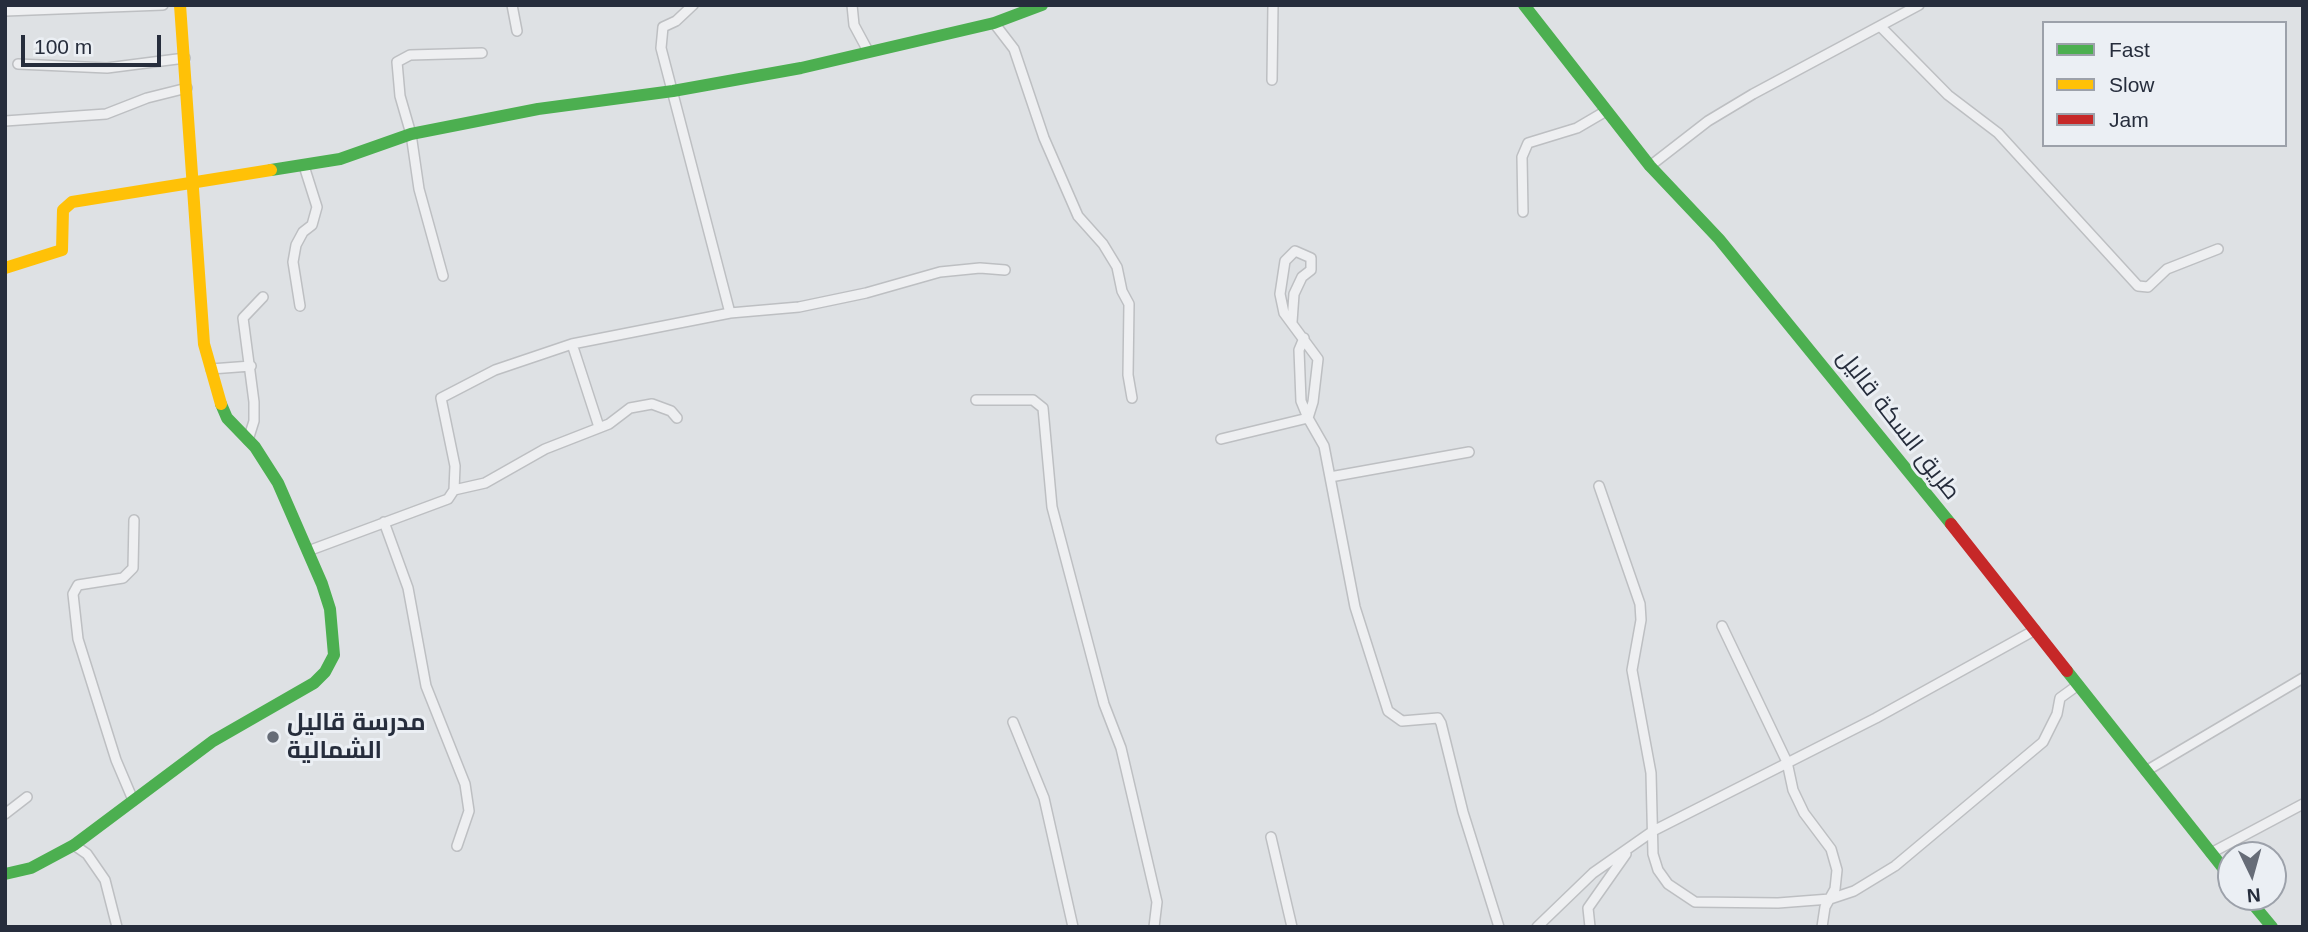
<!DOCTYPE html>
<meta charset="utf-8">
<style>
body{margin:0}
#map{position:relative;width:2308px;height:932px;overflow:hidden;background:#dee1e4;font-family:Arial,sans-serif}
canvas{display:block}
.frame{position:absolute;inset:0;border:7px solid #262d3c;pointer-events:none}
.legend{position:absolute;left:2042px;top:21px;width:245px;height:126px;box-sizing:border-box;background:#ebeff4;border:2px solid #9ca1aa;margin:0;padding:9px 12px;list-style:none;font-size:21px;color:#262d3c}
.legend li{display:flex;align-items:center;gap:14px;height:35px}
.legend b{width:35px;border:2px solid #9ca1aa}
.north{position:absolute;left:2217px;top:841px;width:70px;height:70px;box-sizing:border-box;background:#ebeff4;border:2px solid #9ca1aa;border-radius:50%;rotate:175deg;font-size:19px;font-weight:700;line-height:28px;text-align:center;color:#262d3c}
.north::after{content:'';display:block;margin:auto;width:24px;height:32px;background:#666c77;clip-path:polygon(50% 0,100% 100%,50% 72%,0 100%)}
.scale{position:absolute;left:21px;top:35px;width:140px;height:32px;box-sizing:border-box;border:4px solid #262d3c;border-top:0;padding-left:9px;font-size:21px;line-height:24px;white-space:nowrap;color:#262d3c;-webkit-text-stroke:5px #ebeff4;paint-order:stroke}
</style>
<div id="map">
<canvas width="2308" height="932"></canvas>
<div class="frame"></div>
<ul class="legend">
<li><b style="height:9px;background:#4caf50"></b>Fast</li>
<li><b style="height:9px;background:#ffc107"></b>Slow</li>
<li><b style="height:9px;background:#c62828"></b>Jam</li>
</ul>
<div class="north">N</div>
<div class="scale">100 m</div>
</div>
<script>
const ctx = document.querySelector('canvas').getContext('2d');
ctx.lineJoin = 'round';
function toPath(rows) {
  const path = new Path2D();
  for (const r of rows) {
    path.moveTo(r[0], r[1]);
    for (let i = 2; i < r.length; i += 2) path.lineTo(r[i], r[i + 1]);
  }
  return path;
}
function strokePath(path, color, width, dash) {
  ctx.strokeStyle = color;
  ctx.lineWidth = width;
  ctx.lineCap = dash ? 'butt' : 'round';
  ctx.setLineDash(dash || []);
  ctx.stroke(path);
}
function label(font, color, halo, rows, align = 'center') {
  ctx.font = font + ' Arial,Cairo,sans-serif';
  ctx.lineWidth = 6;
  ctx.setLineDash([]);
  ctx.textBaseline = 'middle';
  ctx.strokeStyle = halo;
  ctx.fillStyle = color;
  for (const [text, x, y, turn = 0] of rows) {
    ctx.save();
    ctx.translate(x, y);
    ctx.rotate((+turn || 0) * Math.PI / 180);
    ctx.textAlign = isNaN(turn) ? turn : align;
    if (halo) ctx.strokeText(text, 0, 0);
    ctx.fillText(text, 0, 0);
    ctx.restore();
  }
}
const street = toPath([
 [512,5,517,31],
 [693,5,676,21,663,27,661,48,730,313],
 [852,5,854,25,868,51],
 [5,11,163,5],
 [994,23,1014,49,1044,138,1078,216,1103,244,1117,267,1122,291,1129,304,1128,375,1132,398],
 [1880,26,1948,95,1998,133,2138,286,2148,287,2167,269,2218,249],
 [18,64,107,68,185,58],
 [1272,80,1273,5],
 [5,121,106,114,147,98,187,88],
 [1650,166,1708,121,1753,94,1919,5],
 [1523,212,1522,157,1528,143,1577,128,1606,111],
 [443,276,419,189,411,134,400,96,397,62,410,55,482,53],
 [300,306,293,262,296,245,303,232,312,225,317,207,304,166],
 [1292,322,1294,294,1302,277,1311,270,1311,258,1295,251,1285,261,1280,294,1284,313,1318,359,1313,402,1308,418,1324,446,1355,607,1388,711,1402,721,1438,718,1441,723,1463,812,1499,927],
 [572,344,599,427],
 [211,369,251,366],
 [976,400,1033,400,1043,408,1052,507,1104,704,1121,748,1157,902,1154,927],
 [1221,439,1308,418,1301,401,1299,350,1304,338],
 [248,440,254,421,254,402,243,318,263,297],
 [1330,477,1469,452],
 [1599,486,1640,604,1641,620,1632,670,1651,773,1653,854,1658,870,1668,884,1695,902,1778,903,1830,899,1854,891,1895,866,2043,742,2057,714,2060,698,2078,685],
 [454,490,485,483,545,449,609,424,630,408,652,404,671,411,677,418],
 [384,522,408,588,426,686,465,784,469,811,457,846],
 [308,551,448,499,454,490,455,466,441,398,495,370,572,344,730,313,799,307,866,293,940,272,980,268,1005,270],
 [1722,626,1787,762,1793,790,1804,813,1831,849,1837,870,1835,889,1825,907,1822,927],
 [1013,722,1044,798,1073,927],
 [2146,771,2303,678],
 [133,800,116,760,78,639,73,594,78,585,123,578,133,568,134,520],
 [5,814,27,797],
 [1271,837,1292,927],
 [74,845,87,854,105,880,117,927],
 [2211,853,2303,804],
 [1537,927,1593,873,1653,831,1876,718,2035,630],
 [1590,927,1588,908,1626,854]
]);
const fast = toPath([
 [1524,5,1650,166,1719,239,1951,524],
 [271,170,340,159,411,134,538,109,673,91,801,68,994,23,1042,5],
 [2067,671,2231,878],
 [5,874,31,868,74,845,213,741,314,683,325,672,334,655,330,609,322,584,278,483,255,447,227,418,221,404],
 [2247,897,2272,927]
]);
const slow = toPath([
 [180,5,204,344,221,404],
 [5,268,62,250,63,210,72,202,271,170]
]);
const jam = toPath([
 [1951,524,2067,671]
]);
const markers = [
 [273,737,7,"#666c77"]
];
const streetNames = [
 ["طريق السكة قاليل",1898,425,52]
];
const poiNames = [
 ["مدرسة قاليل",287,723],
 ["الشمالية",287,751]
];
strokePath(street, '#bdbfc2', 12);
strokePath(street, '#eeeff1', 9);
strokePath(fast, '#4caf50', 12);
strokePath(slow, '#ffc107', 12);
strokePath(jam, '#c62828', 12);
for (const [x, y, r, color] of markers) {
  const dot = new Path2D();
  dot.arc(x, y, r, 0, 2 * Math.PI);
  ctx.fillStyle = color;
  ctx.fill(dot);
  strokePath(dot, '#ebeff4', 2.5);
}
label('24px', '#262d3c', '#ebeff4', streetNames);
label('bold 24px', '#262d3c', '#ebeff4', poiNames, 'left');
</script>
